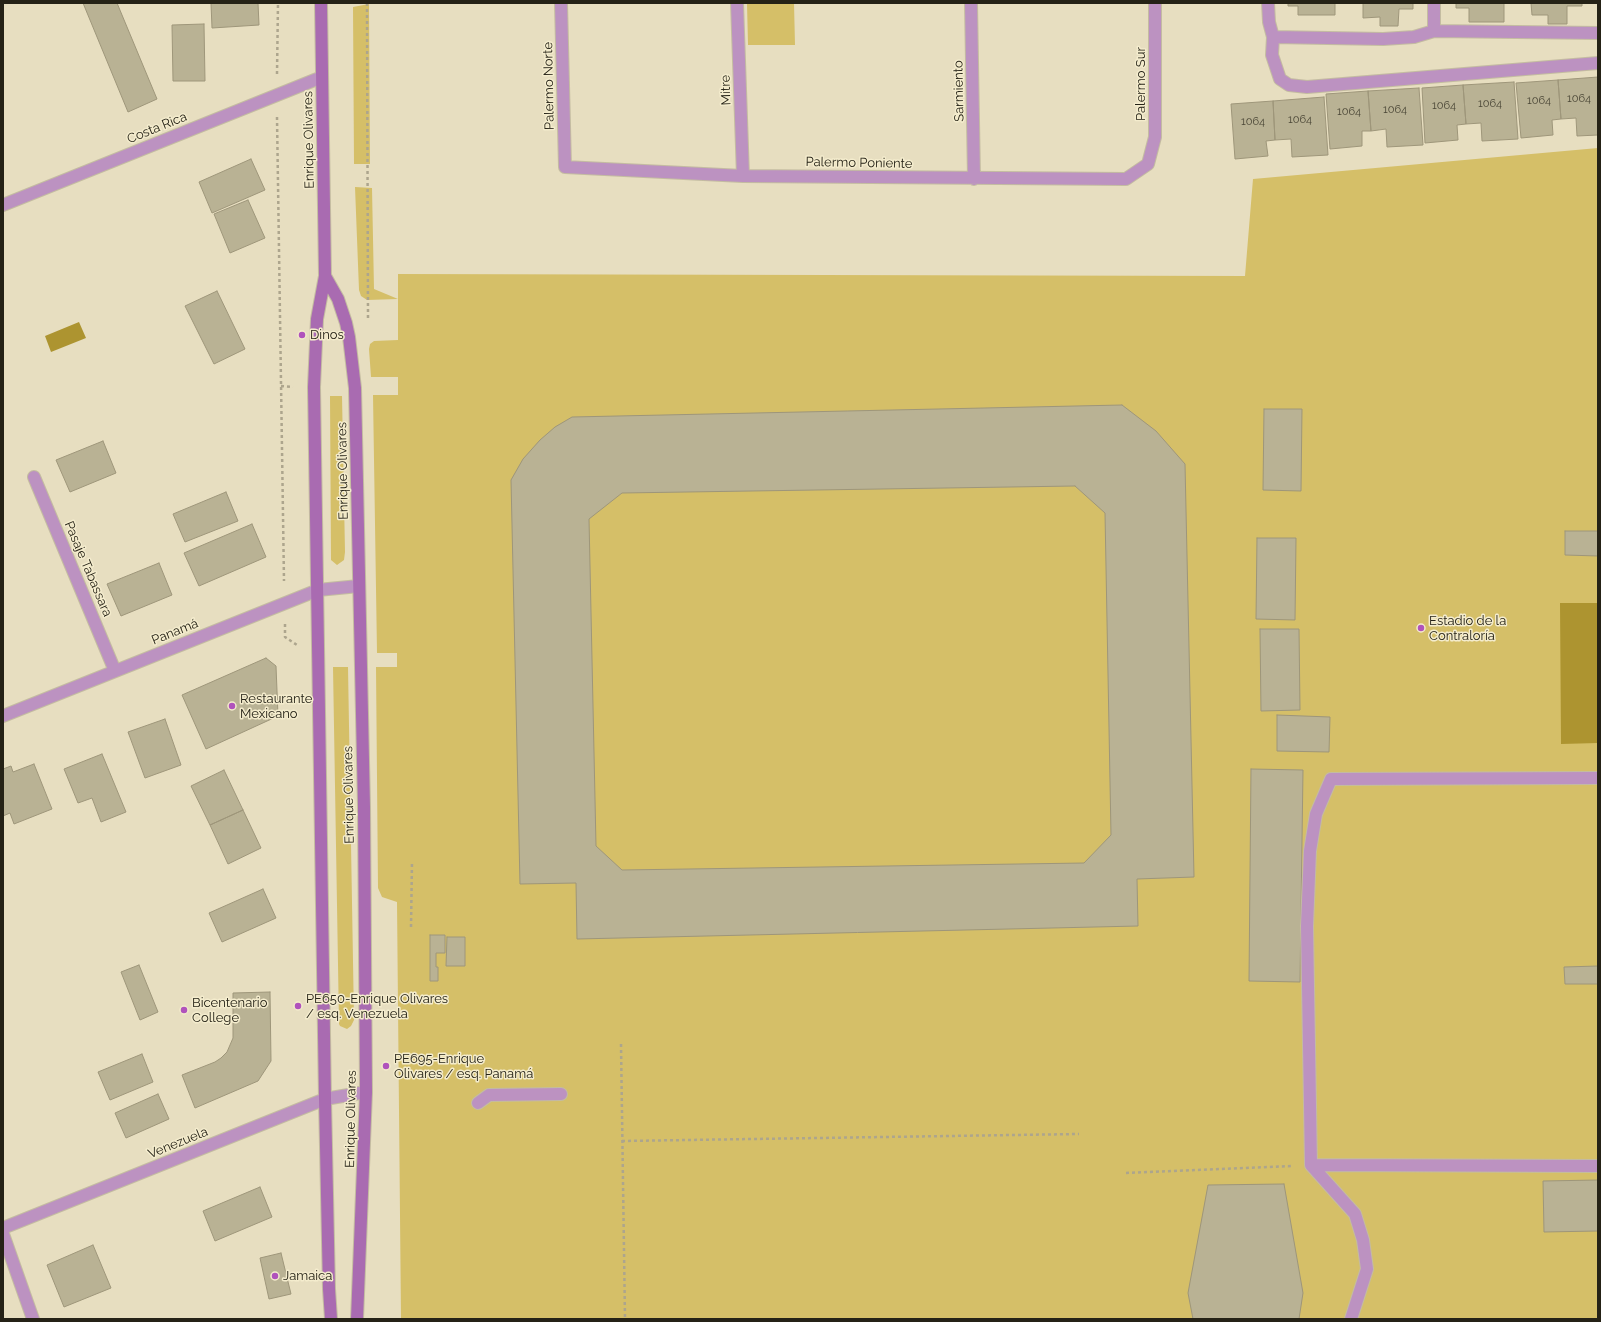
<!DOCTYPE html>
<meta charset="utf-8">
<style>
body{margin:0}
#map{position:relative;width:1601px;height:1322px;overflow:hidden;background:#e7dec0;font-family:Raleway,sans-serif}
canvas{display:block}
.frame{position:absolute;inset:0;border:4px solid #252216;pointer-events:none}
</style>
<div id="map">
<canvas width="1601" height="1322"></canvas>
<div class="frame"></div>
</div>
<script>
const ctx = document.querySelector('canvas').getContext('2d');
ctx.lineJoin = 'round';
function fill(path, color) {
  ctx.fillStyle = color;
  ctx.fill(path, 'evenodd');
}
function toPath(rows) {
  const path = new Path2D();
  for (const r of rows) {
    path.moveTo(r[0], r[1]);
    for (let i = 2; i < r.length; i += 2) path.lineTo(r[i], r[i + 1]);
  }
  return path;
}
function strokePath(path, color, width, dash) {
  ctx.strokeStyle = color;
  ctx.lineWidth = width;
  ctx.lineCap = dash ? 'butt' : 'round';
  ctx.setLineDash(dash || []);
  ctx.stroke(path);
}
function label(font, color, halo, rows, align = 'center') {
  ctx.font = font + ' Raleway,sans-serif';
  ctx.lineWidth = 3;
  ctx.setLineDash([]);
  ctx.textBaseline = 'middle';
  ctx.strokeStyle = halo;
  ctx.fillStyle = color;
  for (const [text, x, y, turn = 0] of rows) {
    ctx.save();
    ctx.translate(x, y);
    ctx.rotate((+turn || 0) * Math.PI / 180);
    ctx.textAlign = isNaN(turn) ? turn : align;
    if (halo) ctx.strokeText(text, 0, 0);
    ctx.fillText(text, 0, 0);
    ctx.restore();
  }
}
const green = toPath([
 [747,3,794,3,795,45,748,45],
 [369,4,370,164,354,164,353,7],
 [1598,148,1598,1319,401,1319,397,902,382,897,378,888,376,667,397,667,397,653,377,653,373,395,398,395,398,377,371,377,369,349,370,344,374,341,398,340,398,299,367,300,361,296,359,290,355,187,372,188,374,289,398,299,398,274,1245,276,1253,179],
 [330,396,342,396,345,552,344,560,337,565,331,560],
 [333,667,348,667,354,1020,351,1026,347,1029,340,1026,339,1024]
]);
const water = toPath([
 [79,322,86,338,51,352,45,336],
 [1560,603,1598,603,1598,743,1561,744]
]);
const building = toPath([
 [83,3,117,3,157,99,128,112,83,3],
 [211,3,258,3,259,25,212,28,211,3],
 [1288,3,1335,3,1335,15,1298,15,1298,6,1288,6,1288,3],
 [1363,3,1413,3,1413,9,1399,9,1398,26,1380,26,1380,17,1363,18,1363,3],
 [1456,3,1504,3,1504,22,1469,22,1469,8,1456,8,1456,3],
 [1531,3,1582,3,1582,6,1567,6,1567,24,1548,24,1548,15,1532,15,1531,3],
 [204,24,205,81,173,81,172,25,204,24],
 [1598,77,1598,135,1577,136,1576,118,1561,119,1558,80,1598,77],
 [1558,80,1561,119,1552,120,1553,135,1521,138,1516,83,1558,80],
 [1514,82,1518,139,1482,141,1481,123,1466,124,1463,85,1514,82],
 [1463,85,1466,124,1457,125,1458,140,1425,143,1422,88,1463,85],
 [1419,88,1423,145,1387,147,1386,129,1371,131,1368,91,1419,88],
 [1368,91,1371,131,1362,131,1362,146,1330,149,1326,94,1368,91],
 [1324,97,1328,155,1292,157,1291,139,1275,140,1273,101,1324,97],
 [1273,101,1275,140,1266,141,1268,156,1235,159,1231,104,1273,101],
 [251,159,265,190,212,213,199,182,251,159],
 [248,200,265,238,230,253,214,214,248,200],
 [217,291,245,349,214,364,185,306,217,291],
 [1122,405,1156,431,1185,464,1194,877,1137,879,1138,926,577,939,576,883,520,884,511,480,523,459,540,440,555,427,572,417,1122,405],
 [1075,486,1105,513,1111,835,1084,863,622,870,596,846,589,519,622,493,1075,486],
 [1264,409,1302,409,1301,491,1263,490,1264,409],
 [103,441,116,473,70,492,56,460,103,441],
 [226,492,238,521,185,542,173,514,226,492],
 [252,524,266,557,199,586,184,553,252,524],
 [1565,531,1598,531,1598,556,1565,555,1565,531],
 [1257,538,1296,538,1295,620,1256,619,1257,538],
 [159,563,172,595,121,616,107,584,159,563],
 [1260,629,1299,629,1300,710,1261,711,1260,629],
 [266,658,276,666,278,716,206,749,182,695,266,658],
 [1277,715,1330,717,1329,752,1277,751,1277,715],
 [165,719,181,765,145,778,128,732,165,719],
 [102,754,126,812,101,822,92,798,78,803,64,769,102,754],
 [34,764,52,809,14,824,10,813,3,816,3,769,11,766,13,772,34,764],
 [1251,769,1303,770,1300,982,1249,981,1251,769],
 [224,770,243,810,210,825,191,786,224,770],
 [243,810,261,848,228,864,210,825,243,810],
 [263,889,276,918,222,942,209,913,263,889],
 [430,935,445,935,445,953,436,953,436,967,438,967,438,981,430,981,430,935],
 [447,937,465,937,465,966,446,966,447,937],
 [139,965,158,1012,140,1020,121,972,139,965],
 [1598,966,1598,984,1565,984,1564,967,1598,966],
 [270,992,271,1061,258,1081,195,1108,182,1075,215,1062,221,1058,227,1052,233,1038,233,993,270,992],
 [142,1054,153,1082,110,1100,98,1072,142,1054],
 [158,1094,169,1119,126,1138,115,1113,158,1094],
 [1598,1180,1598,1231,1544,1232,1543,1181,1598,1180],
 [1284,1184,1303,1293,1299,1319,1193,1319,1188,1293,1208,1185,1284,1184],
 [260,1187,272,1217,215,1241,203,1211,260,1187],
 [93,1245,111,1288,64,1307,47,1265,93,1245],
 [281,1253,291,1294,269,1299,260,1258,281,1253]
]);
const path = toPath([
 [367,3,368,318],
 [277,74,278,3],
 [277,117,284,581],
 [281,386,293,387],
 [285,624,285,637,297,645],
 [411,927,412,861],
 [621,1044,625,1319],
 [622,1141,1079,1134],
 [1126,1173,1291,1166]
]);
const service = toPath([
 [478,1103,489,1095,561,1094],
 [1311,1165,1598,1166],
 [3,1234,33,1319],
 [1351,1319,1367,1269,1363,1240,1355,1214,1311,1165,1307,926,1310,851,1316,814,1331,779,1598,778]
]);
const minor = toPath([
 [561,3,565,167,743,176,1126,179,1148,164,1155,137,1155,3],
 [737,3,743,176],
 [971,3,974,179],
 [1268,3,1269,22,1273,37,1272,55,1280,79,1289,85,1307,87,1598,63],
 [1434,3,1434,31],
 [1273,37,1383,39,1414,37,1434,31,1598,33],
 [3,205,322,77],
 [34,477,115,671],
 [3,716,318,590,359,586],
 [3,1228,325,1099,366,1092]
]);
const secondary = toPath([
 [321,3,325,276,317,319,314,387,325,1099,329,1289,331,1319],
 [325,276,338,299,346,323,349,337,355,388,364,807,366,1092,357,1319]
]);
const markers = [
 [302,335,4,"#b052bc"],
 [1421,628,4,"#b052bc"],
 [232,706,4,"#b052bc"],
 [298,1006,4,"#b052bc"],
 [184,1010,4,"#b052bc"],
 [386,1066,4,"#b052bc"],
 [275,1276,4,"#b052bc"]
];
const numberNames = [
 ["1064",1579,99],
 ["1064",1539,101],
 ["1064",1490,104],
 ["1064",1444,106],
 ["1064",1395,110],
 ["1064",1349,112],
 ["1064",1300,120],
 ["1064",1253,122]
];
const streetNames = [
 ["Palermo Sur",1141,84,-90],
 ["Palermo Norte",549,86,-91],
 ["Mitre",726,90,-92],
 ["Sarmiento",959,91,-91],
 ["Costa Rica",157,128,-22],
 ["Enrique Olivares",309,140,-91],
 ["Palermo Poniente",859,163,1],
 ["Enrique Olivares",343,471,-91],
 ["Pasaje Tabassara",88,569,67],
 ["Panamá",175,632,-22],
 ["Enrique Olivares",349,795,-91],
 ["Enrique Olivares",351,1119,-89],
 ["Venezuela",178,1143,-22]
];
const poiNames = [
 ["Dinos",310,335],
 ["Estadio de la",1429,621],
 ["Contraloría",1429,636],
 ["Restaurante",240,699],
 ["Mexicano",240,714],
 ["PE650-Enrique Olivares",306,999],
 ["/ esq. Venezuela",306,1014],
 ["Bicentenario",192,1003],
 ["College",192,1018],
 ["PE695-Enrique",394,1059],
 ["Olivares / esq. Panamá",394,1074],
 ["Jamaica",283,1276]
];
fill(green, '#d5bf68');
fill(water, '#ad9430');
fill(building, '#b9b294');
strokePath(building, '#9e967a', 1);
strokePath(service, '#c4bca1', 14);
strokePath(minor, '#c4bca1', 14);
strokePath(secondary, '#c4bca1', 14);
strokePath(path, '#ada58d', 2.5, [3, 3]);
strokePath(service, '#bc92c1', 12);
strokePath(minor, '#bc92c1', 12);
strokePath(secondary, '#a96bb1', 12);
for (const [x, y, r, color] of markers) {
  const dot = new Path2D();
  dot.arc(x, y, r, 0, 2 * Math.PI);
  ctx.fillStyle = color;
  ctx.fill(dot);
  strokePath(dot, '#f4eccd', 1.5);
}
label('11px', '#4a4636', null, numberNames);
label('13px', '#252216', '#f4eccd', streetNames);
label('13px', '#252216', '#f4eccd', poiNames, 'left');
</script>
